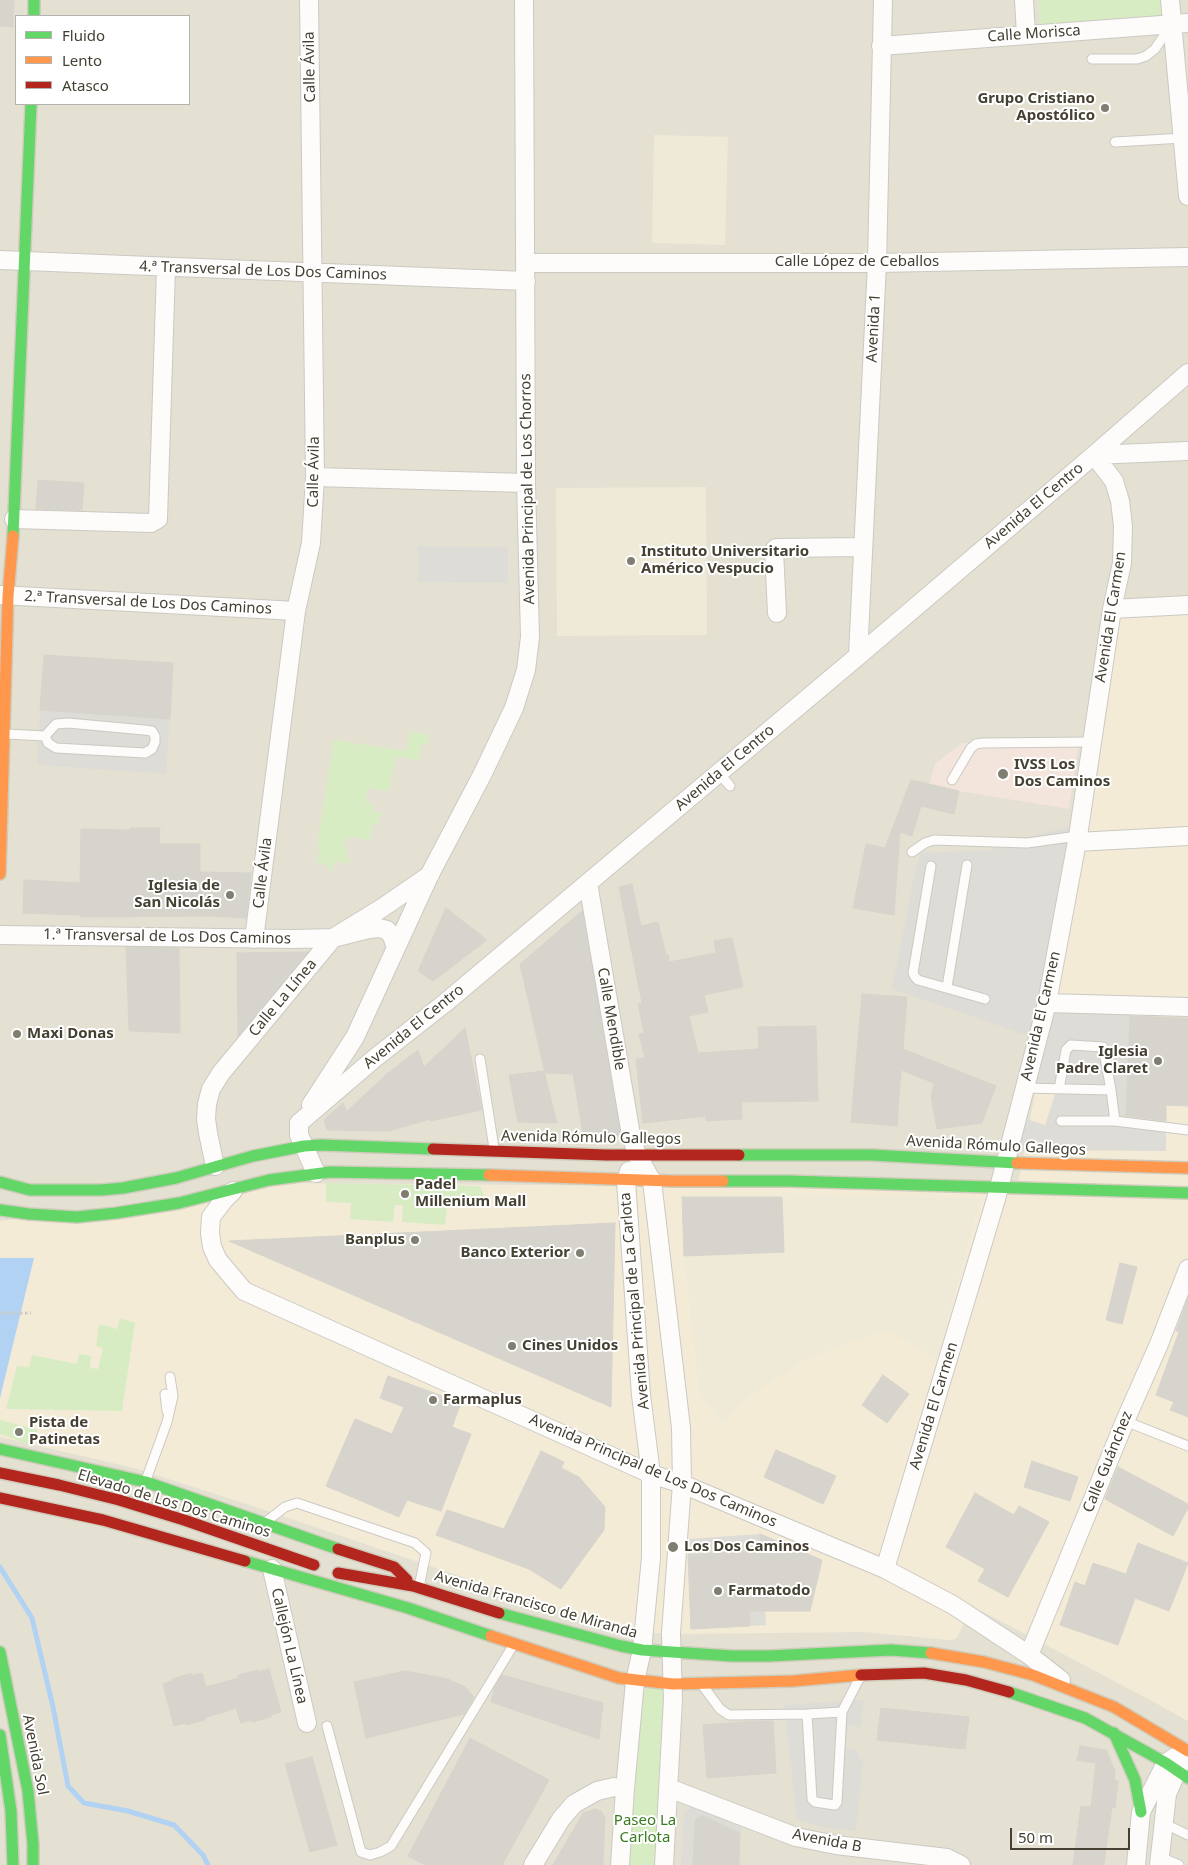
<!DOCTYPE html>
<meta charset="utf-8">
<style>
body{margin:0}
#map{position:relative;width:1188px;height:1865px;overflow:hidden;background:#efede6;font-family:"Noto Sans",sans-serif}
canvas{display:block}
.legend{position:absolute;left:15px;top:15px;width:175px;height:90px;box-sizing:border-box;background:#fff;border:1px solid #b5b3ad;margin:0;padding:6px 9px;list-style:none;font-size:15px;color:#454032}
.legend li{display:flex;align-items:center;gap:10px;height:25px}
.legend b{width:25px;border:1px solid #b5b3ad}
.scale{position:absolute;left:1010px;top:1828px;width:120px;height:22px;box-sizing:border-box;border:2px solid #454032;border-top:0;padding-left:6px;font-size:15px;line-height:18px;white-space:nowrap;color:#454032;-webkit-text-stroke:4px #fff;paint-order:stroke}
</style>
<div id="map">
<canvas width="1188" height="1865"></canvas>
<ul class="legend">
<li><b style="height:6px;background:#63d668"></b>Fluido</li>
<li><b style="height:6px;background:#ff974d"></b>Lento</li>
<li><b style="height:6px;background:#b3261e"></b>Atasco</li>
</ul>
<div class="scale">50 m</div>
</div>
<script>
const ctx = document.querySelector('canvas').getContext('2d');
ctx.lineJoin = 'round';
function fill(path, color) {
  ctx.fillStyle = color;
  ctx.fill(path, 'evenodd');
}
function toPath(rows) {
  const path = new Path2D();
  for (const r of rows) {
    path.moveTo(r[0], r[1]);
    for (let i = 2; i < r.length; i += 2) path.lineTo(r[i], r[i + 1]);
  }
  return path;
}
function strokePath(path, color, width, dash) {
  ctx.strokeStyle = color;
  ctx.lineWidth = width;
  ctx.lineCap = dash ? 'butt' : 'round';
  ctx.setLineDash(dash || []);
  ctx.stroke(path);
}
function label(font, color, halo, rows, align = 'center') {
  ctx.font = font + ' "Noto Sans",sans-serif';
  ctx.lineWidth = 4;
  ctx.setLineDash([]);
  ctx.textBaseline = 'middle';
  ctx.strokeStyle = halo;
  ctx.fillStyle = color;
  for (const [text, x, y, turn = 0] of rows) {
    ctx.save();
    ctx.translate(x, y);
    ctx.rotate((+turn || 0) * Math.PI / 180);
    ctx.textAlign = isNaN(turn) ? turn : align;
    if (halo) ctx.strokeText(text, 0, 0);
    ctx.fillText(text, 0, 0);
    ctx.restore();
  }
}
const residential = toPath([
 [0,0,1188,0,1188,1865,0,1865],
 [16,16,189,16,189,104,16,104]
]);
const commercial = toPath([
 [1188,608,1188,1721,1154,1702,972,1606,959,1634,955,1639,948,1640,865,1632,675,1634,639,1632,604,1625,250,1505,134,1468,0,1437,0,1221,282,1183,1017,1189,1075,881,1121,611]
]);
const education = toPath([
 [654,135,728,137,725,245,652,243],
 [706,487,707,635,557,636,556,488],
 [782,1193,980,1199,937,1359,887,1330,806,1359,739,1403,723,1424,699,1393,684,1256,784,1252]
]);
const medical = toPath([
 [962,743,1079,743,1069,809,959,791,929,784,935,764]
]);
const green = toPath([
 [1038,0,1167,0,1168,18,1040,28],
 [410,732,429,734,427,745,421,744,419,760,395,757,389,791,368,788,366,803,373,804,372,812,383,813,382,817,379,817,378,825,372,824,370,840,346,837,344,849,347,850,346,858,350,859,349,863,334,861,333,870,327,869,328,865,317,863,320,846,317,845,334,740,407,751],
 [326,1183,480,1186,488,1208,447,1207,445,1225,402,1222,403,1205,395,1205,393,1222,350,1219,351,1203,326,1202],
 [120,1318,135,1323,122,1411,6,1409,17,1366,29,1367,32,1355,77,1364,79,1354,91,1356,90,1368,98,1369,103,1348,96,1346,99,1324,117,1329],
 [0,1420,38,1430,33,1446,0,1434],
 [673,1684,664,1865,620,1865,634,1692]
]);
const parking = toPath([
 [418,546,508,547,508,583,418,582],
 [40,710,170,719,166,774,37,765],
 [1074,826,1038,1039,892,989,916,866,921,853,991,850,1025,838],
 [1056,1007,1130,1014,1126,1119,1166,1121,1166,1151,1013,1150,1023,1118,1045,1125,1055,1094,1035,1084],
 [760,1534,766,1625,750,1626,745,1551,688,1555,687,1539],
 [863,1700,861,1727,849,1725,845,1747,859,1751,859,1758,863,1759,856,1831,826,1828,797,1820,784,1705],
 [695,1805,742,1827,740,1833,704,1816,697,1818,695,1822,693,1865,681,1865,684,1812]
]);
const water = toPath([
 [0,1258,34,1258,0,1398]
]);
const stream = toPath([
 [0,1567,32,1618,53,1707,68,1786,84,1803,128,1811,174,1825,203,1855,208,1865]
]);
const building = toPath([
 [0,0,14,0,13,27,0,26,0,0],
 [38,480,84,483,82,510,36,509,38,480],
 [44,655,173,663,170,719,40,710,44,655],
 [911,780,959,791,954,814,921,806,912,836,900,832,894,915,853,908,866,844,885,848,911,780],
 [130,828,160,828,159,844,200,844,200,872,251,873,246,918,209,916,80,917,80,915,23,913,24,880,80,883,81,829,130,830,130,828],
 [632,884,641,926,658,922,666,955,668,954,669,962,716,953,714,941,732,938,743,987,704,995,708,1012,689,1016,698,1053,759,1049,758,1027,816,1026,818,1101,741,1102,742,1119,706,1121,706,1116,643,1123,636,1059,645,1058,639,1034,644,1033,638,1004,642,1003,619,887,632,884],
 [446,908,487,940,433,981,418,971,446,908],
 [582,911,621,1137,584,1139,573,1074,545,1073,520,964,582,911],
 [126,947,179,948,180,1033,129,1031,126,947],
 [308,952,238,1036,237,953,308,952],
 [862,994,907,997,903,1049,996,1086,982,1123,937,1129,931,1097,934,1083,901,1070,897,1126,851,1122,862,994],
 [1130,1016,1188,1018,1188,1106,1166,1105,1166,1121,1126,1116,1130,1016],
 [465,1028,482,1110,430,1121,430,1119,389,1131,327,1130,324,1120,343,1103,347,1111,388,1073,418,1050,424,1067,465,1028],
 [544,1071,557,1123,518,1122,509,1075,544,1071],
 [682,1197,782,1197,784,1252,684,1256,682,1197],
 [615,1223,611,1407,229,1241,615,1223],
 [1120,1263,1137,1267,1122,1324,1106,1320,1120,1263],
 [1188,1298,1188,1417,1170,1410,1174,1402,1156,1395,1179,1332,1176,1331,1188,1298],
 [883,1375,909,1394,887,1423,862,1405,883,1375],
 [388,1376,461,1403,452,1427,471,1434,441,1511,407,1500,399,1517,326,1486,355,1419,392,1434,404,1407,380,1398,388,1376],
 [776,1450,836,1476,823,1504,764,1477,776,1450],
 [541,1451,564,1462,561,1468,579,1477,605,1507,604,1530,561,1589,529,1569,436,1535,447,1510,504,1529,541,1451],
 [1032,1461,1078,1477,1070,1501,1024,1487,1032,1461],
 [1118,1467,1188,1504,1188,1508,1173,1536,1105,1499,1118,1467],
 [975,1493,1014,1515,1019,1506,1049,1522,1008,1597,978,1581,985,1569,946,1547,975,1493],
 [760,1534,822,1560,810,1611,749,1611,750,1626,691,1629,688,1555,761,1550,760,1534],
 [1138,1543,1188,1563,1169,1611,1135,1598,1118,1645,1060,1625,1075,1582,1085,1586,1093,1563,1126,1574,1138,1543],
 [269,1669,281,1712,271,1715,271,1717,252,1722,251,1720,241,1723,236,1708,205,1718,205,1720,186,1725,185,1723,174,1726,163,1684,172,1681,172,1679,192,1673,192,1676,202,1673,206,1687,239,1678,238,1675,258,1670,259,1672,269,1669],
 [405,1671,448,1679,465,1687,474,1697,464,1714,366,1738,354,1682,405,1671],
 [502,1675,603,1703,599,1739,491,1702,495,1686,502,1675],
 [881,1708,969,1717,965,1749,877,1740,881,1708],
 [756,1721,773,1721,776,1773,707,1778,703,1725,756,1721],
 [470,1738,549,1780,502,1865,425,1865,408,1856,470,1738],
 [1080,1746,1106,1750,1115,1771,1114,1780,1118,1781,1115,1808,1112,1807,1104,1865,1073,1865,1081,1806,1091,1807,1096,1763,1077,1760,1080,1746],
 [312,1757,337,1845,310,1852,285,1764,312,1757],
 [595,1809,601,1811,605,1818,603,1865,553,1865,583,1813,595,1809],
 [703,1816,740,1833,739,1865,693,1865,695,1822,697,1818,703,1816]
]);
const path = toPath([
 [0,1313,31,1313]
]);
const lane = toPath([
 [1092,59,1137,59,1146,56,1155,49,1171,25],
 [1115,142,1183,138],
 [6,734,45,736,48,743,56,748,145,753,152,749,155,742,155,736,152,731,144,730,68,723,56,724,45,736],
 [719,773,730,786],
 [952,780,971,748,976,744,982,743,1092,742],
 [912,852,925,843,934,840,1027,843,1078,836],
 [931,866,913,973,915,977,918,980,985,999],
 [947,987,967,865],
 [480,1059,494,1148],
 [1024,1088,1111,1090,1115,1121,1061,1121],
 [1059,1089,1066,1050,1071,1045,1103,1047,1111,1090],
 [1115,1121,1188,1130],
 [165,1394,167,1411],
 [1125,1421,1188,1446],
 [146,1480,167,1422,173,1396,170,1377],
 [267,1521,285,1507,297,1503,415,1543,426,1553,419,1587],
 [703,1686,720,1709,729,1715,807,1714,812,1799,815,1802,835,1805,837,1802,842,1712,860,1677],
 [807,1714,842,1712],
 [327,1726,361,1852,370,1855,380,1852,391,1846,514,1644],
 [1163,1823,1188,1835],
 [1160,1857,1179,1865]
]);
const street = toPath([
 [1024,0,1026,35],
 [1170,0,1188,196],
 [881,46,1188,23],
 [0,260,526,281],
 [525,263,877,263,1188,257],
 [1094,455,1188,451],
 [315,477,526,483],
 [14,519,151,523,158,519,166,268],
 [0,595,296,611],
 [1112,609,1188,605],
 [777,613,774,550,776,548,863,547],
 [858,656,877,263,883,0],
 [1077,842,1188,836],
 [588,883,631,1135,637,1155,652,1181,681,1428,682,1484,671,1633,673,1699,664,1865],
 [0,935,294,939,333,938,369,929,379,928,387,930,392,936,396,948],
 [254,939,296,611,311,543,315,477,309,0],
 [1047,1003,1188,1007],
 [311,1105,355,1037,430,874,482,775,514,708,526,670,530,637,526,483,524,0],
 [215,1166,208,1133,206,1119,207,1104,211,1089,221,1073,333,938,382,908,430,875],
 [316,1173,299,1135,299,1123,375,1058,445,1003,858,656,1094,455,1188,373],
 [233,1191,223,1201,211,1217,210,1233,212,1247,218,1260,244,1291,651,1474,682,1484,885,1569,953,1605,1029,1655,1061,1680],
 [272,1569,307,1723],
 [885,1569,996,1199,1047,1003,1078,836,1112,609,1122,563,1123,526,1120,501,1114,481,1094,455],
 [1029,1655,1125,1421,1159,1344,1188,1269],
 [669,1788,796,1837,836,1845,947,1858,961,1865],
 [533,1865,561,1819,574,1804,597,1791,614,1787,625,1789],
 [620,1865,625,1789,635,1681,642,1650,651,1558,651,1474,641,1395,626,1181,629,1171],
 [1136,1865,1141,1812,1166,1763,1175,1757],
 [1159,1865,1167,1794,1181,1762]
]);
const fast = toPath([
 [34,0,34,16],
 [13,536,31,104],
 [739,1155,872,1155,1017,1163],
 [723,1181,788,1181,1188,1193],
 [0,1182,30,1190,101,1190,123,1188,176,1178,253,1156,304,1146,321,1145,433,1149],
 [0,1210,29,1214,77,1217,116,1213,179,1203,269,1180,330,1172,489,1175],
 [0,1449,146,1482,338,1549],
 [245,1561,408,1608,491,1636],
 [499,1613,621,1646,642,1650,732,1656,769,1656,891,1650,931,1653],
 [0,1652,28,1791,33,1844,33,1865],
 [1009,1692,1085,1718,1166,1763,1188,1778],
 [1114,1733,1135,1780,1141,1812],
 [0,1735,11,1811,13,1865]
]);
const slow = toPath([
 [0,874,8,596,13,536],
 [1017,1163,1188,1168],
 [489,1175,672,1181,723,1181],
 [491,1636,619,1678,673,1684,793,1681,861,1675],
 [931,1653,984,1662,1033,1675,1114,1707,1188,1751]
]);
const jam = toPath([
 [433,1149,606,1155,739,1155],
 [0,1473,59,1485,119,1500,184,1520,314,1565],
 [0,1498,103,1520,245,1561],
 [338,1549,394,1567,407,1580],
 [338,1573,413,1586,499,1613],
 [861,1675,924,1673,966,1680,1009,1692]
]);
const markers = [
 [1105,108,5,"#807d71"],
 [631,561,5,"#807d71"],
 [1003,774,6,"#807d71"],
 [230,895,5,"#807d71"],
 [17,1034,5,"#807d71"],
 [1158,1061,5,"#807d71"],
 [405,1194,5,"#807d71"],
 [415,1240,5,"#807d71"],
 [580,1253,5,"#807d71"],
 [512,1346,5,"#807d71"],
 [433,1400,5,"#807d71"],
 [19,1432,5,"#807d71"],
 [673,1547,6,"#807d71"],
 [718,1591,5,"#807d71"]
];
const streetNames = [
 ["Calle Morisca",1034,34,-4],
 ["Calle Ávila",310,67,-91],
 ["Calle López de Ceballos",857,262],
 ["4.ª Transversal de Los Dos Caminos",263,271,2],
 ["Avenida 1",874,328,-87],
 ["Calle Ávila",314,472,-89],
 ["Avenida Principal de Los Chorros",528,489,-91],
 ["Avenida El Centro",1034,506,-40],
 ["2.ª Transversal de Los Dos Caminos",148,603,3],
 ["Avenida El Carmen",1111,617,-81],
 ["Avenida El Centro",725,768,-40],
 ["Calle Ávila",263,873,-83],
 ["1.ª Transversal de Los Dos Caminos",167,937,1],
 ["Calle La Línea",283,998,-50],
 ["Avenida El Carmen",1041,1016,-77],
 ["Calle Mendible",611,1019,80],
 ["Avenida El Centro",414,1027,-39],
 ["Avenida Rómulo Gallegos",591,1138,1],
 ["Avenida Rómulo Gallegos",996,1146,3],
 ["Avenida Principal de La Carlota",635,1301,-95],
 ["Avenida El Carmen",934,1406,-73],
 ["Calle Guánchez",1108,1462,-68],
 ["Avenida Principal de Los Dos Caminos",653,1471,23],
 ["Elevado de Los Dos Caminos",174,1504,17],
 ["Avenida Francisco de Miranda",536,1605,16],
 ["Callejón La Línea",289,1646,77],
 ["Avenida Sol",35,1755,79],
 ["Avenida B",827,1841,11]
];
const poiNames = [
 ["Grupo Cristiano",1095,99,"right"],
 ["Apostólico",1095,116,"right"],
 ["Instituto Universitario",641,552],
 ["Américo Vespucio",641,569],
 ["IVSS Los",1014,765],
 ["Dos Caminos",1014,782],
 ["Iglesia de",220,886,"right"],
 ["San Nicolás",220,903,"right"],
 ["Maxi Donas",27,1034],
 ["Iglesia",1148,1052,"right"],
 ["Padre Claret",1148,1069,"right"],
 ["Padel",415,1185],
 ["Millenium Mall",415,1202],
 ["Banplus",405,1240,"right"],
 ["Banco Exterior",570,1253,"right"],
 ["Cines Unidos",522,1346],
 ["Farmaplus",443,1400],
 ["Pista de",29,1423],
 ["Patinetas",29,1440],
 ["Los Dos Caminos",684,1547],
 ["Farmatodo",728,1591]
];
const parkNames = [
 ["Paseo La",645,1821],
 ["Carlota",645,1838]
];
fill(residential, '#e4e1d3');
fill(commercial, '#f4ebd7');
fill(education, '#eeead7');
fill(medical, '#f3e4dc');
fill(green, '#d8ecc3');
fill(parking, '#dedcd6');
fill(water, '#b1d2f2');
strokePath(stream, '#b1d2f2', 5);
fill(building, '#d7d4cd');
strokePath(building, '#d7d4cc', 1);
strokePath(lane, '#cbc9c2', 11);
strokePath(street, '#cbc9c2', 20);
strokePath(fast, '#cfccbc', 14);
strokePath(slow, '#cfccbc', 14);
strokePath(jam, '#cfccbc', 14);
strokePath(path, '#cecbc5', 3, [2.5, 2.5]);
strokePath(lane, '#fdfcfb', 9);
strokePath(street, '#fdfcfb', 18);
strokePath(fast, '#63d668', 11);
strokePath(slow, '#ff974d', 11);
strokePath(jam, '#b3261e', 11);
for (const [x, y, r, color] of markers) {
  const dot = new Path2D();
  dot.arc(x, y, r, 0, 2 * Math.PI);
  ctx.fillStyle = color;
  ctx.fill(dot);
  strokePath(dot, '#fff', 2);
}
label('15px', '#454032', '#fff', streetNames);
label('bold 15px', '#454032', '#fff', poiNames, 'left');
label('15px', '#397c20', '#fff', parkNames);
</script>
